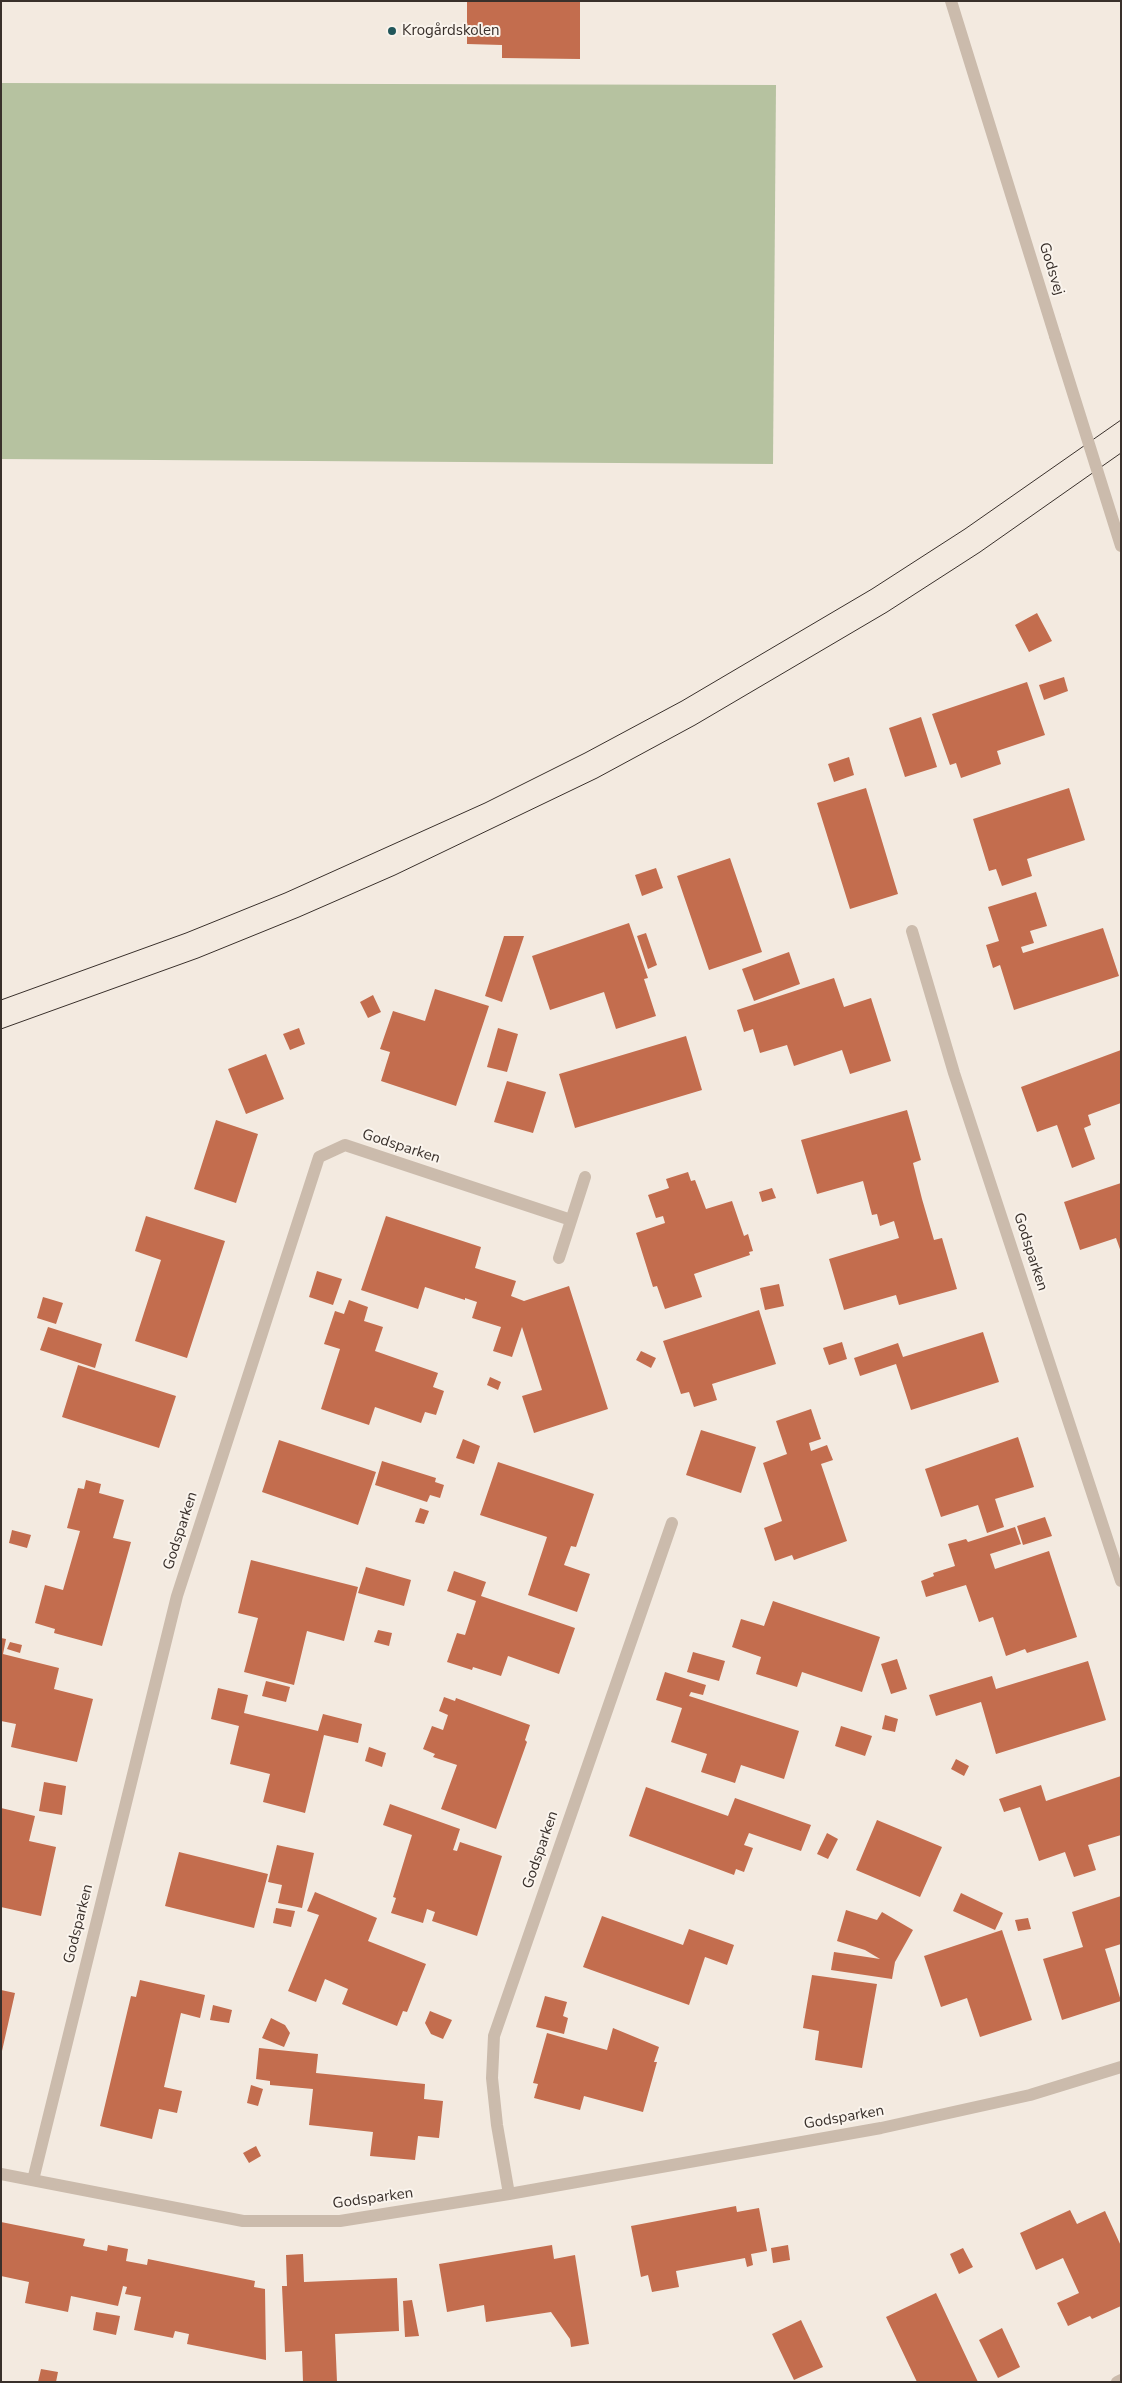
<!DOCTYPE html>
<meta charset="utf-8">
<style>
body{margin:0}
#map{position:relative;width:1122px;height:2383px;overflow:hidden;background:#f3eae0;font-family:"Nunito Sans",sans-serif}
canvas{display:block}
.frame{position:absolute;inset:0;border:2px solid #39302b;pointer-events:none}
</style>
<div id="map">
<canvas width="1122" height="2383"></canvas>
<div class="frame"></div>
</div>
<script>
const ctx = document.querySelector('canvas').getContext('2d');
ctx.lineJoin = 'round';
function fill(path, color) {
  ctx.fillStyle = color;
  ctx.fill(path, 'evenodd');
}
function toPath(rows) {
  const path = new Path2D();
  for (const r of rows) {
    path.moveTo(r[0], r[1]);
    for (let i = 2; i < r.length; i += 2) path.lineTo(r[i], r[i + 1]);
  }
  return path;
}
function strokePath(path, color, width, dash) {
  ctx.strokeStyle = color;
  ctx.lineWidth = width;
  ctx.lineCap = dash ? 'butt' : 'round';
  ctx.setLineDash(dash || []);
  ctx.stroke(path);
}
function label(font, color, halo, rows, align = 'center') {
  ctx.font = font + ' "Nunito Sans",sans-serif';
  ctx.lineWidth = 4;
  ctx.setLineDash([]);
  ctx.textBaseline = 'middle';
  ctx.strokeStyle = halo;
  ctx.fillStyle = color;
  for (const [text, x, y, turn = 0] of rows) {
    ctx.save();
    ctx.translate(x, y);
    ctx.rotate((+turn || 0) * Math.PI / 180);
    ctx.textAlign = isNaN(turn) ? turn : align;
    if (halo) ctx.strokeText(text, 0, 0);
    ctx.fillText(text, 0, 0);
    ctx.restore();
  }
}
const green = toPath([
 [1,83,776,85,773,464,1,459]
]);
const building = toPath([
 [467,1,580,1,580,59,502,58,502,45,467,44],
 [1037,613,1052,641,1029,652,1015,625],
 [1064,677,1068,691,1044,700,1039,685],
 [1027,682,1045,735,997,751,1001,764,961,778,956,763,950,765,932,714],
 [921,717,937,767,905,777,889,728],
 [849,757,854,775,834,782,828,764],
 [866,788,898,894,850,909,817,803],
 [1069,788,1085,840,1027,859,1032,876,1002,886,996,869,989,871,973,819],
 [730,858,762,952,709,970,677,876],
 [656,868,663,888,642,896,635,875],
 [1036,892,1047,926,1030,931,1034,943,1021,947,1023,953,1103,928,1119,976,1014,1010,1000,965,993,968,986,945,999,941,988,907],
 [629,923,648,978,644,979,656,1016,616,1029,604,992,550,1010,532,956],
 [646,933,657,965,648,969,637,936],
 [504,936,524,936,502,1002,485,996],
 [789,952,800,984,754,1001,742,969],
 [834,978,844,1007,871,998,891,1061,850,1074,842,1050,794,1066,787,1045,760,1053,753,1029,744,1032,737,1010],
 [435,989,489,1006,456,1106,381,1081,390,1052,380,1049,393,1011,425,1021],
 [373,995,381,1012,368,1018,360,1002],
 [299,1028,305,1044,290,1050,283,1034],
 [498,1028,518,1034,507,1072,487,1067],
 [686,1036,702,1090,575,1128,559,1074],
 [1121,1050,1121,1103,1088,1115,1091,1125,1084,1128,1095,1159,1072,1168,1057,1125,1037,1132,1021,1087],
 [266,1054,284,1099,246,1114,228,1069],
 [507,1081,546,1092,533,1133,494,1122],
 [907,1110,921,1160,913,1163,922,1199,934,1240,942,1238,957,1289,899,1305,896,1295,844,1310,829,1259,899,1238,894,1221,880,1226,877,1214,872,1215,863,1181,817,1194,801,1140],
 [216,1120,258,1134,236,1203,194,1189],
 [688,1172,691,1181,695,1180,706,1209,732,1201,744,1236,748,1234,753,1251,749,1252,750,1255,694,1274,702,1297,665,1309,657,1286,653,1287,636,1233,665,1223,663,1216,656,1218,648,1195,669,1188,666,1179],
 [1121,1183,1121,1252,1116,1238,1080,1250,1064,1202],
 [772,1188,776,1198,762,1202,759,1192],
 [146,1216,225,1241,187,1358,135,1341,161,1260,135,1251],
 [386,1216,481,1247,475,1268,516,1281,511,1296,524,1301,569,1286,608,1409,534,1433,522,1396,542,1390,522,1327,512,1357,493,1351,501,1327,472,1318,477,1302,465,1298,465,1300,425,1287,418,1309,361,1290],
 [317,1271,342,1279,333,1305,309,1297],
 [779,1284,784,1306,765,1310,760,1288],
 [43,1297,63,1303,56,1324,37,1318],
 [349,1300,368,1307,364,1321,383,1327,375,1351,438,1373,433,1387,444,1391,436,1415,425,1412,421,1423,375,1407,369,1425,321,1409,340,1349,324,1344,335,1311,344,1314],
 [759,1310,776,1364,712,1384,717,1400,694,1407,689,1392,681,1394,663,1341],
 [48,1327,102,1344,95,1368,40,1350],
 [983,1332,999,1382,911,1410,896,1364,860,1376,854,1358,898,1343,903,1357],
 [842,1342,847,1359,829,1365,823,1348],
 [641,1351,656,1358,651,1368,636,1360],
 [78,1365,176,1396,159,1448,62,1417],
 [490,1377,501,1382,498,1390,487,1385],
 [811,1409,821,1439,809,1443,811,1451,827,1445,833,1460,821,1464,847,1541,794,1560,792,1555,775,1561,764,1528,782,1521,763,1463,787,1454,776,1421],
 [701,1430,756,1447,741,1493,686,1475],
 [1018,1437,1034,1487,995,1499,1004,1527,987,1533,978,1505,941,1517,925,1469],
 [463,1439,480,1446,474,1464,456,1458],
 [279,1440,376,1472,358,1525,262,1492],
 [382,1461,436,1478,435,1482,444,1485,440,1498,430,1495,427,1502,375,1485],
 [498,1462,594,1494,576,1547,571,1546,564,1565,590,1574,577,1612,528,1595,547,1537,480,1515],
 [86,1480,101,1484,99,1493,124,1500,113,1538,131,1542,102,1646,54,1633,55,1629,35,1623,45,1585,63,1590,80,1531,67,1528,78,1488,84,1489],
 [420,1508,429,1511,424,1524,415,1522],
 [1045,1517,1052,1536,1023,1545,1017,1526],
 [1015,1527,1021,1544,990,1554,995,1569,1049,1551,1077,1637,1027,1653,1025,1649,1006,1656,993,1617,979,1622,966,1585,926,1597,921,1581,934,1576,933,1573,955,1566,948,1544,966,1539,968,1542],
 [12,1530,31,1535,27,1548,9,1543],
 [251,1560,358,1587,344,1641,307,1631,294,1685,244,1672,258,1618,238,1613],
 [366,1567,411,1580,404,1606,358,1593],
 [454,1571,486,1582,481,1596,575,1628,559,1674,508,1656,501,1676,473,1667,472,1670,447,1662,457,1633,465,1635,476,1601,447,1591],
 [773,1601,880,1637,862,1692,802,1672,797,1687,756,1674,761,1657,732,1647,741,1619,764,1626],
 [378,1630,392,1633,389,1646,374,1642],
 [1,1638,6,1639,3,1654,59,1668,54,1689,93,1699,77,1762,11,1747,16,1724,1,1721],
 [10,1642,22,1645,20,1653,7,1649],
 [693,1652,725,1661,719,1681,687,1672],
 [897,1659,907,1689,891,1694,881,1664],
 [1088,1661,1106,1720,996,1754,981,1702,936,1716,929,1695,992,1676,996,1689],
 [665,1672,706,1685,703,1695,691,1692,689,1696,799,1731,784,1779,741,1765,735,1783,701,1772,707,1754,671,1742,682,1708,656,1700],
 [266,1681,290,1687,286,1702,262,1696],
 [218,1688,248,1695,244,1713,318,1731,323,1714,362,1724,358,1743,324,1735,305,1813,263,1802,270,1774,230,1764,239,1726,211,1719],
 [444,1697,455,1701,456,1698,530,1725,525,1740,527,1742,496,1829,441,1809,457,1765,433,1757,435,1754,423,1749,432,1726,443,1730,448,1715,439,1711],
 [885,1715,898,1719,895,1732,882,1729],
 [841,1726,872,1736,865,1756,835,1746],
 [369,1747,386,1753,382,1767,365,1761],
 [956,1759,969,1766,964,1776,951,1769],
 [1121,1776,1121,1835,1088,1845,1096,1870,1074,1877,1065,1852,1039,1861,1020,1807,1004,1812,999,1799,1041,1785,1046,1801],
 [44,1782,66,1786,62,1815,39,1811],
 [646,1787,728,1816,735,1798,811,1825,801,1851,749,1833,744,1845,753,1848,744,1872,736,1869,734,1875,629,1836],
 [390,1804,460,1829,453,1850,457,1851,460,1842,502,1856,477,1936,432,1921,435,1912,427,1909,423,1923,391,1913,396,1898,393,1897,412,1835,383,1825],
 [1,1808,35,1816,29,1841,56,1847,41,1916,1,1907],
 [877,1820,942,1847,920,1897,856,1870],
 [827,1833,838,1839,828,1859,817,1854],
 [277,1845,314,1853,302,1908,278,1903,282,1885,268,1882],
 [179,1852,268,1874,254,1928,165,1906],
 [315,1892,377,1918,368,1941,426,1964,407,2012,403,2011,397,2026,342,2004,348,1989,325,1979,316,2002,288,1991,319,1915,307,1911],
 [961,1893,1003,1913,995,1930,953,1911],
 [1121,1896,1121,1944,1105,1949,1121,2001,1062,2020,1043,1959,1083,1947,1072,1912],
 [276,1908,295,1911,291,1927,273,1923],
 [846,1910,877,1920,882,1912,913,1930,895,1962,892,1979,831,1970,834,1952,880,1959,865,1950,837,1941],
 [602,1916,683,1945,689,1929,734,1945,727,1965,705,1957,689,2005,583,1967],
 [1028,1918,1031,1929,1018,1931,1015,1920],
 [1002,1930,1032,2020,980,2037,967,1998,941,2007,924,1956],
 [812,1975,877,1984,862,2068,815,2060,819,2031,803,2028],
 [140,1980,205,1995,200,2018,181,2013,164,2087,182,2091,177,2113,159,2109,152,2139,100,2126,131,1996,136,1997],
 [1,1990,15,1993,2,2051,1,2051],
 [545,1996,567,2002,563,2016,568,2018,564,2034,536,2027],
 [213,2005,232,2010,229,2023,210,2020],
 [430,2011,452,2020,443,2039,431,2034,425,2023],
 [271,2018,285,2025,290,2033,284,2047,262,2038],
 [613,2028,659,2047,654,2062,657,2062,643,2112,584,2096,580,2110,534,2098,538,2084,533,2083,547,2033,607,2050],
 [259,2048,318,2054,316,2073,425,2084,424,2099,443,2101,439,2138,418,2136,415,2160,370,2156,373,2132,309,2125,313,2089,270,2085,270,2081,256,2079],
 [251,2085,263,2089,258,2106,247,2103],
 [256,2146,261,2156,249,2163,243,2153],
 [736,2206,737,2212,759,2208,767,2251,751,2254,753,2265,747,2267,745,2258,676,2271,679,2287,652,2292,648,2275,641,2277,631,2226],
 [1070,2210,1077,2224,1105,2211,1121,2246,1121,2306,1092,2319,1090,2316,1068,2326,1057,2303,1079,2293,1063,2258,1036,2270,1020,2233],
 [1,2222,85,2239,83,2246,107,2251,108,2245,128,2249,126,2261,147,2265,148,2259,255,2281,254,2287,265,2289,266,2360,187,2344,189,2334,175,2331,173,2338,134,2330,141,2297,125,2294,127,2287,123,2286,118,2306,71,2296,68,2312,25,2303,29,2282,1,2276],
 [552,2245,554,2259,575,2255,589,2344,571,2347,570,2339,551,2312,486,2322,484,2305,447,2312,439,2264],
 [788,2245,790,2260,773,2263,771,2248],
 [963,2248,973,2267,959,2274,950,2254],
 [303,2254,304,2282,397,2278,399,2331,335,2334,337,2382,303,2382,302,2351,285,2352,282,2286,287,2286,286,2255],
 [936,2293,978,2382,917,2382,886,2317],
 [412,2300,419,2336,405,2337,403,2301],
 [96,2312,120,2316,116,2335,93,2330],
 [801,2320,823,2367,794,2380,772,2334],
 [1002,2328,1020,2367,998,2378,979,2340],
 [41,2369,58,2372,56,2382,38,2382]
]);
const minor = toPath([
 [951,1,1055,336],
 [912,931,954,1073,1121,1581],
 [559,1258,585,1177],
 [1,2174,243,2221,340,2221,509,2194,881,2128,1030,2095,1121,2067],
 [33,2180,177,1596,319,1157,345,1145,571,1220],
 [509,2194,497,2125,492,2078,494,2036,672,1523],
 [1117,2382,1121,2380]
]);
const tram = toPath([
 [1,1000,186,933,285,893,485,803,585,753,682,701,872,589,965,529,1121,420],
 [1,1029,198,958,299,917,395,875,597,778,695,725,887,612,980,552,1121,453]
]);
const minorBridge = toPath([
 [1055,336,1121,546]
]);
const markers = [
 [392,31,5,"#21565a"]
];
const poiNames = [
 ["Krogårdskolen",402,31]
];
const streetNames = [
 ["Godsvej",1051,269,73],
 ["Godsparken",401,1147,18],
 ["Godsparken",1030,1252,72],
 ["Godsparken",181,1531,-72],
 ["Godsparken",541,1850,-71],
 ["Godsparken",79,1924,-76],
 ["Godsparken",844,2118,-10],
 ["Godsparken",373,2199,-8]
];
fill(green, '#b6c2a0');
fill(building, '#c36d4e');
strokePath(minor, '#cbbbac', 12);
strokePath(tram, '#39302b', 1);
strokePath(minorBridge, '#cbbbac', 12);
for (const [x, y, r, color] of markers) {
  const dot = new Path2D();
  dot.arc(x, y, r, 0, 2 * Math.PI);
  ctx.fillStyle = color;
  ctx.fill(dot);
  strokePath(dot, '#faf4ed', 2);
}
label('15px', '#39302b', '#faf4ed', poiNames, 'left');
label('15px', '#39302b', '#faf4ed', streetNames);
</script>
